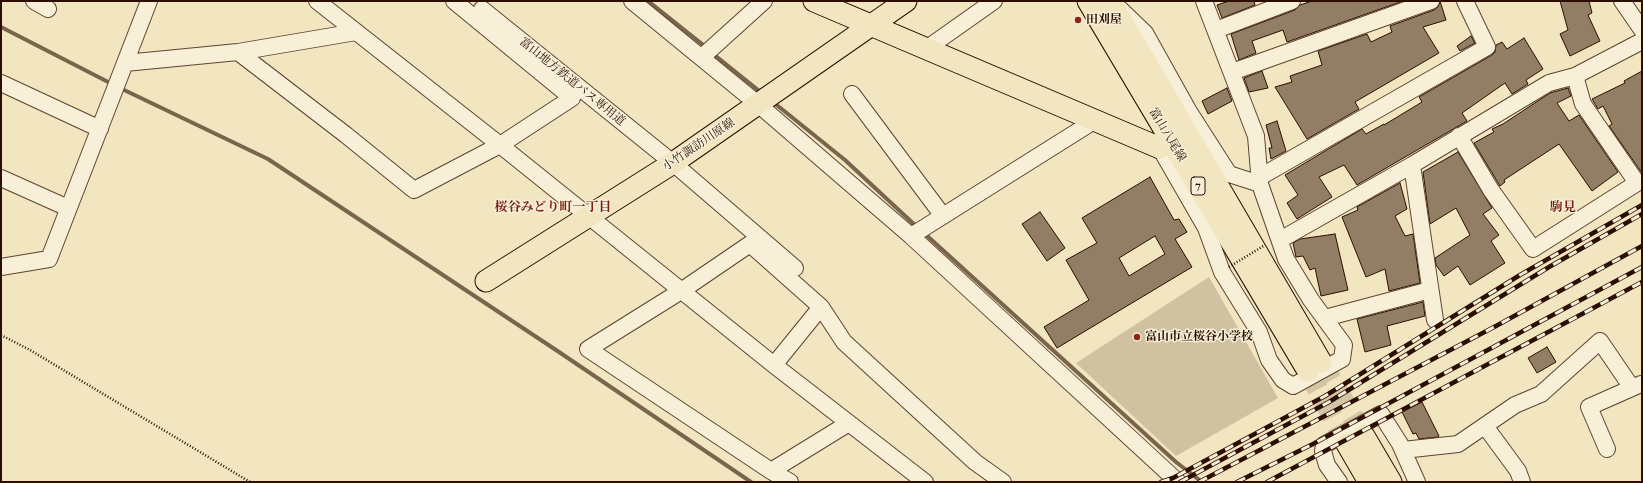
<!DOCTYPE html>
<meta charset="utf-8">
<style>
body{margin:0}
#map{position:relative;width:1643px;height:483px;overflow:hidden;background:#f2e6c1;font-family:"IM FELL French Canon",serif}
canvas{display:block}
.frame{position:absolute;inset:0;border:2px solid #2b0e00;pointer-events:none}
</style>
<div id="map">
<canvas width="1643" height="483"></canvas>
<div class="frame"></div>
</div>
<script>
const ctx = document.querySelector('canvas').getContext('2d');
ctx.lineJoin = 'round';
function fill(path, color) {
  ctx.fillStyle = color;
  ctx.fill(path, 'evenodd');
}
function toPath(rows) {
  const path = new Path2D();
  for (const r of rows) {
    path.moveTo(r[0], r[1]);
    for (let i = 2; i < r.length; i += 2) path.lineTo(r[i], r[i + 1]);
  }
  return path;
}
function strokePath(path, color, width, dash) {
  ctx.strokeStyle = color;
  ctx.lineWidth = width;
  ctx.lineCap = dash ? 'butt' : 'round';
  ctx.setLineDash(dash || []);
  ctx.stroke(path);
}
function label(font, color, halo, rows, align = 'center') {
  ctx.font = font + ' "IM FELL French Canon","Noto Serif JP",serif';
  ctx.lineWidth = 3;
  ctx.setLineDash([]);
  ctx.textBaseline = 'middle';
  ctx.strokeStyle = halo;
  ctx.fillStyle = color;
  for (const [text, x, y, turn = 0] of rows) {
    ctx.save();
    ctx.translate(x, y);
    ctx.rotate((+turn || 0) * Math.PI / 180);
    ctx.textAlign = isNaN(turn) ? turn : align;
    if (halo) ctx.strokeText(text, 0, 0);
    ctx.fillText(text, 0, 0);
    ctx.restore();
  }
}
const green = toPath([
 [1209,277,1278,398,1176,456,1076,363]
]);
const stream = toPath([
 [648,1,707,48],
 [1,27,114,85],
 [712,53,763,94],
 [120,88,268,159,559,352,751,482],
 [773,102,845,160,917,227],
 [924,233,1176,462,1202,482]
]);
const building = toPath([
 [1229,1,1254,1,1255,5,1222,18,1217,5,1229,1],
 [1312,1,1403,1,1287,42,1283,30,1252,41,1256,53,1239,60,1231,34,1295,10,1300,5,1312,1],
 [1440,1,1446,20,1423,27,1439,53,1355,102,1359,109,1307,139,1275,87,1292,82,1290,76,1322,65,1318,51,1367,34,1371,42,1392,32,1390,26,1434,10,1438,7,1440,1],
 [1560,1,1589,1,1592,13,1588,15,1600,41,1570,56,1560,34,1568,30,1560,1],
 [1471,36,1475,43,1460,51,1457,46,1471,36],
 [1524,38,1543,69,1526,80,1528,84,1512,94,1505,83,1462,113,1467,121,1357,185,1344,165,1319,177,1332,197,1297,219,1287,203,1298,195,1285,175,1362,129,1366,134,1384,124,1384,125,1422,102,1419,97,1492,55,1495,52,1496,45,1502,42,1507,49,1524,38],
 [1262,71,1268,88,1249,92,1244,78,1262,71],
 [1642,71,1642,173,1609,126,1612,124,1603,106,1598,109,1592,99,1625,83,1624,81,1642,71],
 [1227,88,1232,101,1208,114,1202,101,1227,88],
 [1568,88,1571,96,1557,103,1569,121,1579,115,1618,172,1592,191,1559,144,1504,180,1505,182,1500,186,1474,143,1494,132,1492,129,1503,124,1550,93,1568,88],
 [1277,121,1286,151,1271,159,1269,148,1272,148,1266,125,1277,121],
 [1458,152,1492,208,1483,214,1499,235,1491,241,1505,263,1470,285,1458,266,1444,276,1436,265,1435,258,1470,235,1456,208,1430,224,1423,172,1458,152],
 [1150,177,1174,220,1179,219,1187,232,1175,239,1192,267,1057,348,1044,327,1089,300,1066,260,1097,243,1082,218,1150,177],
 [1155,236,1165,254,1129,276,1119,258,1155,236],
 [1400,183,1407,209,1395,216,1405,236,1413,234,1420,283,1389,291,1385,269,1366,277,1342,217,1358,210,1357,207,1400,183],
 [1040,212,1065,248,1047,261,1022,224,1040,212],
 [1335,234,1348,290,1321,296,1315,268,1310,270,1303,256,1296,257,1293,243,1300,239,1335,234],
 [1423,302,1425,316,1387,326,1391,345,1365,352,1357,319,1423,302],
 [1547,347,1556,362,1537,373,1528,358,1547,347],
 [1422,402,1439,436,1438,437,1419,439,1416,433,1413,434,1402,412,1422,402]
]);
const majorTunnel = toPath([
 [1321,362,1364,436],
 [1308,371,1347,444]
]);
const path = toPath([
 [1,335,30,350,250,482]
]);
const minor = toPath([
 [34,1,48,9],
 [149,1,125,63,238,52,356,32],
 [317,1,500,145,774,365,925,482],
 [632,1,759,105,911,236,1178,482],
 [1622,1,1642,30],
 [482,9,673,163,795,268],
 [1120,9,1145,33,1188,110,1229,174,1260,184],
 [1216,30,1292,1],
 [926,49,994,1],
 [238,52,346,135,414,190,500,145,572,98,454,1],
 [702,57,764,1],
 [1232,72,1431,1],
 [1,83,100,129],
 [852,94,943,216],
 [1459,136,1491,190,1533,249,1637,183,1583,104,1575,76],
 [1160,148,1206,228,1222,272,1259,332,1269,360,1283,380,1293,386,1342,359,1344,345,1311,300,1286,259,1260,184,1256,136,1204,1],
 [1412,165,1435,320],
 [1260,177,1487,47,1465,1],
 [1,178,68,208],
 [911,236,1094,121],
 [1280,240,1412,165,1549,83,1575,76,1642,41],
 [1,267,49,259,125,63],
 [821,307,844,342,975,462,1003,482],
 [1325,318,1430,290],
 [774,365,821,307,750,244,681,291,588,349,771,471,849,423],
 [1485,426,1518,471,1522,482],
 [1607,449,1589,407,1641,384],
 [1403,450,1458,444,1515,405,1541,394,1600,341,1632,388],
 [771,471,790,482],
 [1339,482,1327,465,1323,451,1324,445,1381,414,1400,444,1417,482]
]);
const major = toPath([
 [814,1,1160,148],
 [1088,1,1308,371],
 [1110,1,1321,362],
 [486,281,673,163,906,1],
 [1364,436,1391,482],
 [1347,444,1369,482]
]);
const rail = toPath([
 [1161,482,1173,478,1325,396,1520,275,1642,205],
 [1180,482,1329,402,1549,267,1642,214],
 [1199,482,1496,326,1642,246],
 [1237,482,1313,444,1642,267],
 [1267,482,1642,282]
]);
const pathBridge = toPath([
 [1229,267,1265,245]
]);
const markers = [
 [1078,20,4,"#8f2418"],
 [1137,337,4,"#8f2418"]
];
const shields = [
 [1198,186,14]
];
const shieldNames = [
 ["7",1198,186]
];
const poiNames = [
 ["田刈屋",1086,20],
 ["富山市立桜谷小学校",1145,337]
];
const streetNames = [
 ["富山地方鉄道バス専用道",572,82,39],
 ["富山八尾線",1167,135,59],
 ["小竹諏訪川原線",699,145,-34]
];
const neighbourhoodNames = [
 ["桜谷みどり町一丁目",553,208],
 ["駒見",1563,208]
];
fill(green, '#d0c1a0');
strokePath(stream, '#7a644c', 4);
fill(building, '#927e64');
strokePath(building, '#2b0e00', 1);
strokePath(majorTunnel, '#d4c6a4', 21, [21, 10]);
strokePath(minor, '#5d4430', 18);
strokePath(major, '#2b0e00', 23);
strokePath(path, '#2b0e00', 2.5, [1, 2]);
strokePath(minor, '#f7efd7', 16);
strokePath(major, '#f2e6c1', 21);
strokePath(rail, '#2b0e00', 4.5);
strokePath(rail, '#f7efd7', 3, [9]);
strokePath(pathBridge, '#2b0e00', 2.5, [1, 2]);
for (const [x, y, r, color] of markers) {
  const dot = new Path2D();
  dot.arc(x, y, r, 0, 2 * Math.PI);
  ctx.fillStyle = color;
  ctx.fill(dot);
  strokePath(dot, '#f7efd7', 1.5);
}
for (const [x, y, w] of shields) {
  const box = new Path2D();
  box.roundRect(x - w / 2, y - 9, w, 18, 3);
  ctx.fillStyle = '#f7efd7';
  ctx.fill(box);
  strokePath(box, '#2b0e00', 1);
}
label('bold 11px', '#2b0e00', null, shieldNames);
label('bold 12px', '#2b0e00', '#f7efd7', poiNames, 'left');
label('12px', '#2b0e00', '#f7efd7', streetNames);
label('bold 13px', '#7a1f14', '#f7efd7', neighbourhoodNames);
</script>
